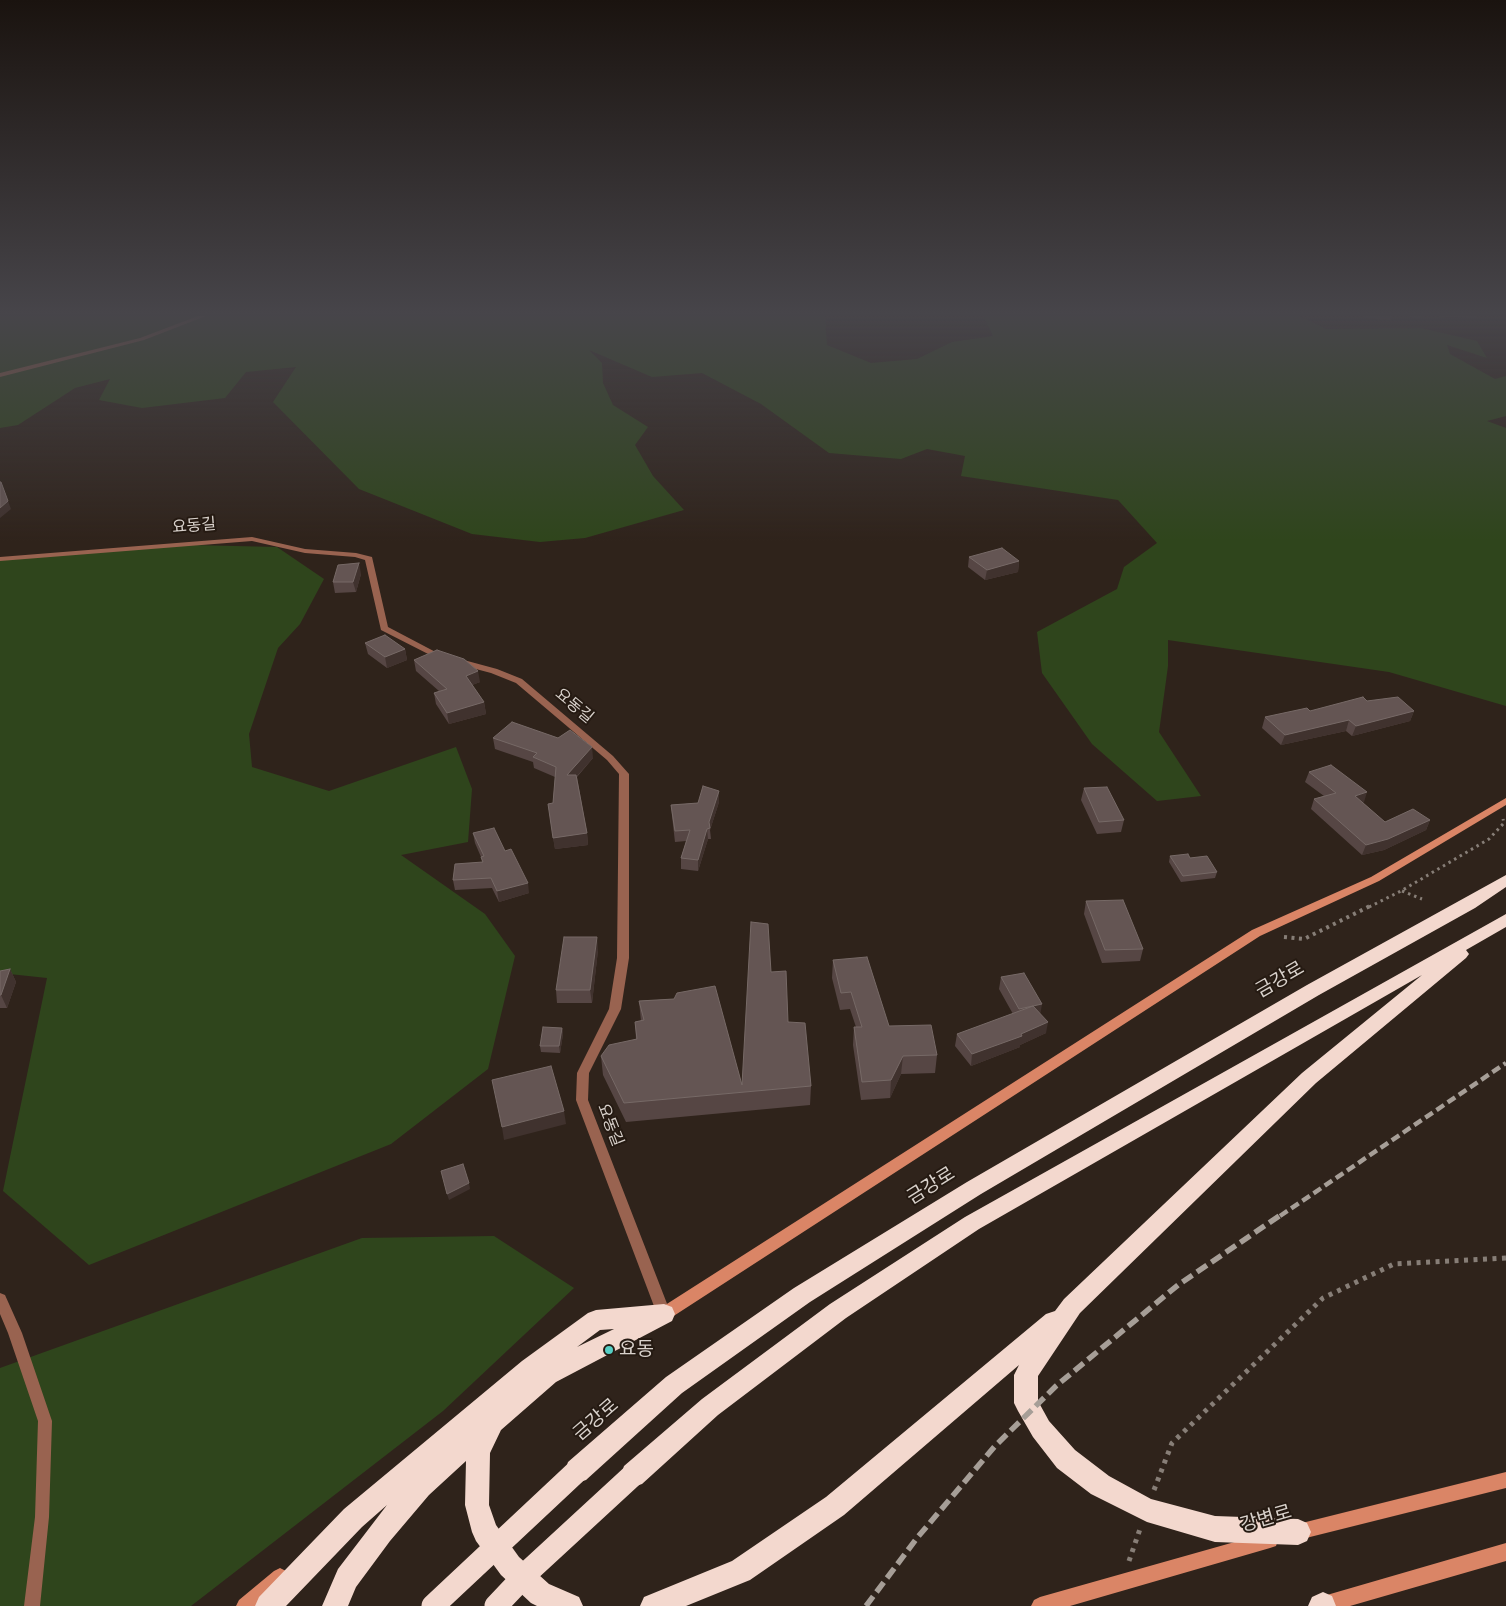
<!DOCTYPE html>
<meta charset="utf-8">
<style>
body{margin:0}
canvas{display:block;background:#2f231b}
</style>
<canvas width="1506" height="1606"></canvas>
<script>
const ctx = document.querySelector('canvas').getContext('2d');
ctx.lineJoin = 'round';
function fill(path, color) {
  ctx.fillStyle = color;
  ctx.fill(path, 'evenodd');
}
function toPath(rows) {
  const path = new Path2D();
  for (const r of rows) {
    path.moveTo(r[0], r[1]);
    for (let i = 2; i < r.length; i += 2) path.lineTo(r[i], r[i + 1]);
  }
  return path;
}
function strokePath(path, color, width, dash) {
  ctx.strokeStyle = color;
  ctx.lineWidth = width;
  ctx.lineCap = dash ? 'butt' : 'round';
  ctx.setLineDash(dash || []);
  ctx.stroke(path);
}
function label(font, color, halo, rows, align = 'center') {
  ctx.font = font + ' "PT Serif","Noto Sans KR",serif';
  ctx.lineWidth = 4;
  ctx.setLineDash([]);
  ctx.textBaseline = 'middle';
  ctx.strokeStyle = halo;
  ctx.fillStyle = color;
  for (const [text, x, y, turn = 0] of rows) {
    ctx.save();
    ctx.translate(x, y);
    ctx.rotate((+turn || 0) * Math.PI / 180);
    ctx.textAlign = isNaN(turn) ? turn : align;
    if (halo) ctx.strokeText(text, 0, 0);
    ctx.fillText(text, 0, 0);
    ctx.restore();
  }
}
const green = toPath([
 [0,316,825,316,827,345,871,363,917,359,952,342,993,336,984,317,987,316,1299,316,1326,329,1421,328,1477,341,1487,358,1447,345,1450,354,1495,379,1506,376,1506,416,1487,421,1506,428,1506,706,1389,672,1168,640,1168,666,1159,732,1201,796,1157,801,1092,744,1042,673,1037,632,1117,589,1124,567,1157,543,1118,500,961,476,965,456,927,449,901,459,829,453,761,404,702,373,652,377,589,350,602,363,603,383,613,405,648,427,635,445,653,476,684,510,585,538,540,542,472,534,359,489,273,402,296,367,246,372,225,398,142,408,99,400,110,379,75,388,18,425,0,428],
 [191,545,277,547,324,579,300,624,278,648,249,734,252,767,329,791,456,747,472,789,468,842,401,855,485,914,515,956,488,1069,391,1144,89,1265,3,1191,47,978,0,973,0,560],
 [494,1236,574,1288,443,1411,191,1606,0,1606,0,1368,362,1238]
]);
const pathFar2 = toPath([
 [1402,891,1422,899],
 [1369,907,1401,891,1489,839,1504,823,1503,819]
]);
const pathFar1 = toPath([
 [1284,937,1304,939,1372,905]
]);
const path = toPath([
 [1154,1490,1172,1443,1323,1298,1394,1264,1506,1258],
 [1129,1561,1140,1529]
]);
const lane = toPath([
 [0,1293,5,1295,22,1333,52,1421,49,1517,40,1606,24,1606,35,1517,38,1421,8,1333,0,1314,0,1293]
]);
const street = toPath([
 [198,316,206,316,144,340,0,377,0,373,140,338,198,316],
 [252,537,305,549,356,553,372,557,388,627,445,657,441,660,438,659,381,630,365,560,355,557,305,553,252,541,0,561,0,557,252,537],
 [460,659,497,669,522,679,613,756,629,774,629,958,621,1009,589,1073,588,1100,671,1314,669,1319,664,1321,659,1319,657,1314,576,1100,577,1073,609,1009,617,958,619,774,607,760,516,683,491,673,457,664,456,662,460,659]
]);
const secondary = toPath([
 [1506,798,1506,805,1379,881,1260,936,669,1319,664,1321,659,1319,657,1314,659,1309,1252,930,1371,877,1506,798],
 [1506,1472,1506,1488,1298,1540,1292,1538,1290,1532,1292,1526,1298,1524,1506,1472],
 [1270,1532,1276,1534,1278,1540,1276,1546,1270,1548,1070,1606,1031,1606,1034,1600,1040,1597,1270,1532],
 [1506,1543,1506,1561,1350,1606,1311,1606,1314,1600,1320,1597,1506,1543],
 [280,1568,286,1571,289,1577,286,1583,259,1606,236,1606,239,1600,274,1571,280,1568]
]);
const highway = toPath([
 [1506,875,1506,887,1475,908,1319,995,981,1194,810,1302,682,1393,586,1480,577,1483,568,1480,565,1471,568,1462,666,1377,794,1288,967,1182,1307,985,1506,875],
 [1506,914,1506,927,1466,950,1469,954,1466,958,1316,1083,1080,1313,1038,1376,1038,1401,1049,1421,1075,1450,1109,1476,1151,1499,1215,1516,1298,1519,1307,1523,1311,1532,1307,1541,1298,1545,1215,1542,1147,1522,1091,1494,1057,1468,1033,1437,1018,1411,1014,1403,1014,1375,1019,1365,844,1515,750,1580,686,1606,640,1606,644,1597,732,1561,826,1497,1046,1314,1055,1311,1064,1299,1302,1073,1422,975,979,1229,846,1318,718,1415,642,1484,633,1487,624,1484,621,1475,624,1466,702,1399,830,1304,965,1217,1506,914],
 [664,1304,672,1307,675,1314,672,1321,556,1382,501,1430,490,1453,489,1505,496,1525,519,1557,549,1584,579,1597,583,1606,537,1606,531,1603,501,1575,476,1541,472,1532,465,1505,466,1461,429,1495,390,1541,356,1587,348,1606,322,1606,338,1569,387,1505,362,1527,286,1606,255,1606,259,1597,344,1509,522,1361,588,1313,596,1310,664,1304],
 [614,1329,577,1347,600,1330,614,1329],
 [1323,1592,1332,1596,1336,1606,1308,1606,1312,1597,1323,1592]
]);
const railFar1 = toPath([
 [1280,1216,1506,1063]
]);
const rail = toPath([
 [866,1606,917,1538,995,1446,1056,1386,1178,1285,1282,1214]
]);
const highwayBridge = toPath([
 [433,1606,577,1471],
 [496,1606,531,1569,633,1475]
]);
const wall = toPath([
 [1364,316,1391,316,1390,320,1364,318],
 [1404,316,1422,316,1419,319],
 [1438,316,1477,316,1477,318,1439,317],
 [969,557,1019,561,1018,572,985,580,968,567],
 [361,574,356,592,335,593,333,582],
 [365,643,405,649,407,660,387,668,368,654],
 [414,660,480,682,472,685,484,702,486,714,449,724,436,704,434,693,439,691,416,671],
 [1367,701,1414,711,1410,721,1352,736,1346,731,1281,745,1262,728,1265,717,1310,711],
 [493,738,593,758,577,777,587,833,588,845,555,849,548,804,553,803,555,777,534,768,533,762,495,749],
 [1309,772,1364,802,1362,803,1385,822,1430,820,1426,830,1384,850,1362,855,1311,809,1314,799,1324,796,1305,782],
 [1084,788,1124,820,1121,832,1097,834,1081,800],
 [719,791,719,802,710,830,711,839,708,839,698,871,681,869,681,858,686,841,675,842,672,816,671,805,698,803],
 [473,833,505,851,529,893,499,902,492,888,455,890,453,880,482,862,481,857,475,843],
 [1170,856,1217,872,1215,878,1181,882,1169,862],
 [1086,901,1143,949,1140,961,1102,963,1084,914],
 [598,950,592,1003,557,1003,556,990],
 [833,960,889,1026,937,1055,935,1073,901,1074,890,1098,861,1100,853,1045,854,1027,856,1027,850,1009,840,1010,832,978],
 [10,969,16,982,7,1008,0,1008,0,971],
 [771,972,788,1022,811,1086,810,1105,626,1122,603,1075,601,1056,636,1039,635,1022,641,1021,639,1001,674,999,742,1085],
 [1001,977,1040,1014,1046,1033,1020,1045,1020,1047,971,1066,955,1046,957,1034,1013,1014,999,989],
 [562,1028,563,1034,560,1053,541,1052,540,1046]
]);
const shadedWall = toPath([
 [8,501,11,509,0,518,0,508],
 [1019,561,1018,572,985,580,987,570],
 [359,563,361,574,356,592,353,582],
 [405,649,407,660,387,668,385,657],
 [478,671,480,682,467,687,466,676],
 [484,702,486,714,449,724,447,713],
 [1414,711,1410,721,1352,736,1356,726],
 [1349,720,1346,731,1281,745,1285,735],
 [592,747,593,758,568,786,567,775],
 [719,791,719,802,710,830,709,822],
 [1367,792,1364,802,1352,807,1355,796],
 [1430,820,1426,830,1384,850,1362,855,1366,845],
 [707,829,708,839,698,871,698,860],
 [587,833,588,845,555,849,553,838],
 [528,883,529,893,499,902,497,891],
 [597,937,598,950,592,1003,590,990],
 [10,969,16,982,7,1008,1,995],
 [1042,1004,1040,1016,1033,1006],
 [1048,1022,1046,1033,1020,1045,1020,1047,971,1066,972,1054,1021,1034],
 [562,1028,563,1034,560,1053,559,1046],
 [903,1056,901,1074,890,1098,891,1080],
 [564,1111,566,1124,504,1140,502,1127],
 [469,1183,470,1189,449,1200,447,1194]
]);
const building = toPath([
 [0,482,1,482,8,501,0,508,0,482],
 [1002,548,1019,561,987,570,969,557,1002,548],
 [359,563,353,582,333,582,338,565,359,563],
 [385,635,405,649,385,657,365,643,385,635],
 [437,650,464,659,478,671,466,676,484,702,447,713,434,693,447,689,414,660,437,650],
 [1363,697,1367,701,1398,697,1414,711,1356,726,1349,720,1285,735,1265,717,1307,708,1310,711,1363,697],
 [512,722,558,738,570,730,592,747,567,775,576,775,587,833,553,838,548,804,553,803,556,767,533,757,537,753,493,738,512,722],
 [1331,765,1367,792,1355,796,1385,822,1413,809,1430,820,1388,839,1366,845,1314,799,1336,793,1309,772,1331,765],
 [703,786,719,791,709,822,710,828,707,829,698,860,681,858,690,830,675,831,671,805,698,803,703,786],
 [1107,787,1124,820,1099,822,1084,788,1107,787],
 [494,828,505,851,511,849,528,883,497,891,491,878,453,880,455,864,483,862,481,857,484,856,473,833,494,828],
 [1188,854,1190,858,1207,856,1217,872,1183,876,1170,856,1188,854],
 [1123,900,1143,949,1105,950,1086,901,1123,900],
 [751,922,768,924,771,972,786,971,788,1022,805,1023,811,1086,624,1103,601,1056,609,1045,637,1039,635,1022,644,1020,639,1001,674,999,677,993,715,986,742,1085,751,922],
 [564,937,597,937,590,990,556,990,564,937],
 [867,957,889,1026,931,1025,937,1055,903,1056,891,1080,862,1082,854,1027,862,1027,851,992,841,993,833,960,867,957],
 [10,969,1,995,0,995,0,971,10,969],
 [1024,973,1042,1004,1033,1006,1048,1022,1021,1034,1022,1036,972,1054,957,1034,1033,1006,1019,1009,1001,977,1024,973],
 [543,1027,562,1028,559,1046,540,1046,543,1027],
 [551,1066,564,1111,502,1127,492,1080,551,1066],
 [463,1164,469,1183,447,1194,441,1171,463,1164]
]);
const markers = [
 [609,1350,5,"#56cec4"]
];
const streetNames = [
 ["요동길",194,526,-5],
 ["요동길",574,706,40],
 ["요동길",610,1125,69]
];
const nearStreetnames = [
 ["금강로",1280,980,-30],
 ["금강로",931,1186,-32],
 ["금강로",596,1420,-41],
 ["강변로",1266,1519,-16]
];
const nearPoinames = [
 ["요동",619,1350]
];
fill(green, '#2f451c');
strokePath(pathFar2, '#877e77', 3, [2.5, 4]);
strokePath(pathFar1, '#877e77', 4, [3, 4.5]);
strokePath(path, '#877e77', 5, [4, 5.5]);
fill(lane, '#996350');
fill(street, '#996350');
fill(secondary, '#da8566');
fill(highway, '#f3d8ce');
strokePath(railFar1, '#a69e97', 4.5, [9, 4.5]);
strokePath(rail, '#a69e97', 5.5, [12, 5.5]);
strokePath(highwayBridge, '#f3d8ce', 23);
fill(wall, '#564644');
fill(shadedWall, '#40322e');
fill(building, '#645553');
strokePath(building, '#766966', 1);
const sky = ctx.createLinearGradient(0, 0, 0, 541);
sky.addColorStop(0, '#1a130f');
sky.addColorStop(0.58, '#47454a');
sky.addColorStop(1, '#47454a00');
ctx.fillStyle = sky;
ctx.fillRect(0, 0, 1506, 541);
for (const [x, y, r, color] of markers) {
  const dot = new Path2D();
  dot.arc(x, y, r, 0, 2 * Math.PI);
  ctx.fillStyle = color;
  ctx.fill(dot);
  strokePath(dot, '#251a12', 2);
}
label('16px', '#d8d1cb', '#251a12', streetNames);
label('19px', '#d8d1cb', '#251a12', nearStreetnames);
label('19px', '#d8d1cb', '#251a12', nearPoinames, 'left');
</script>
